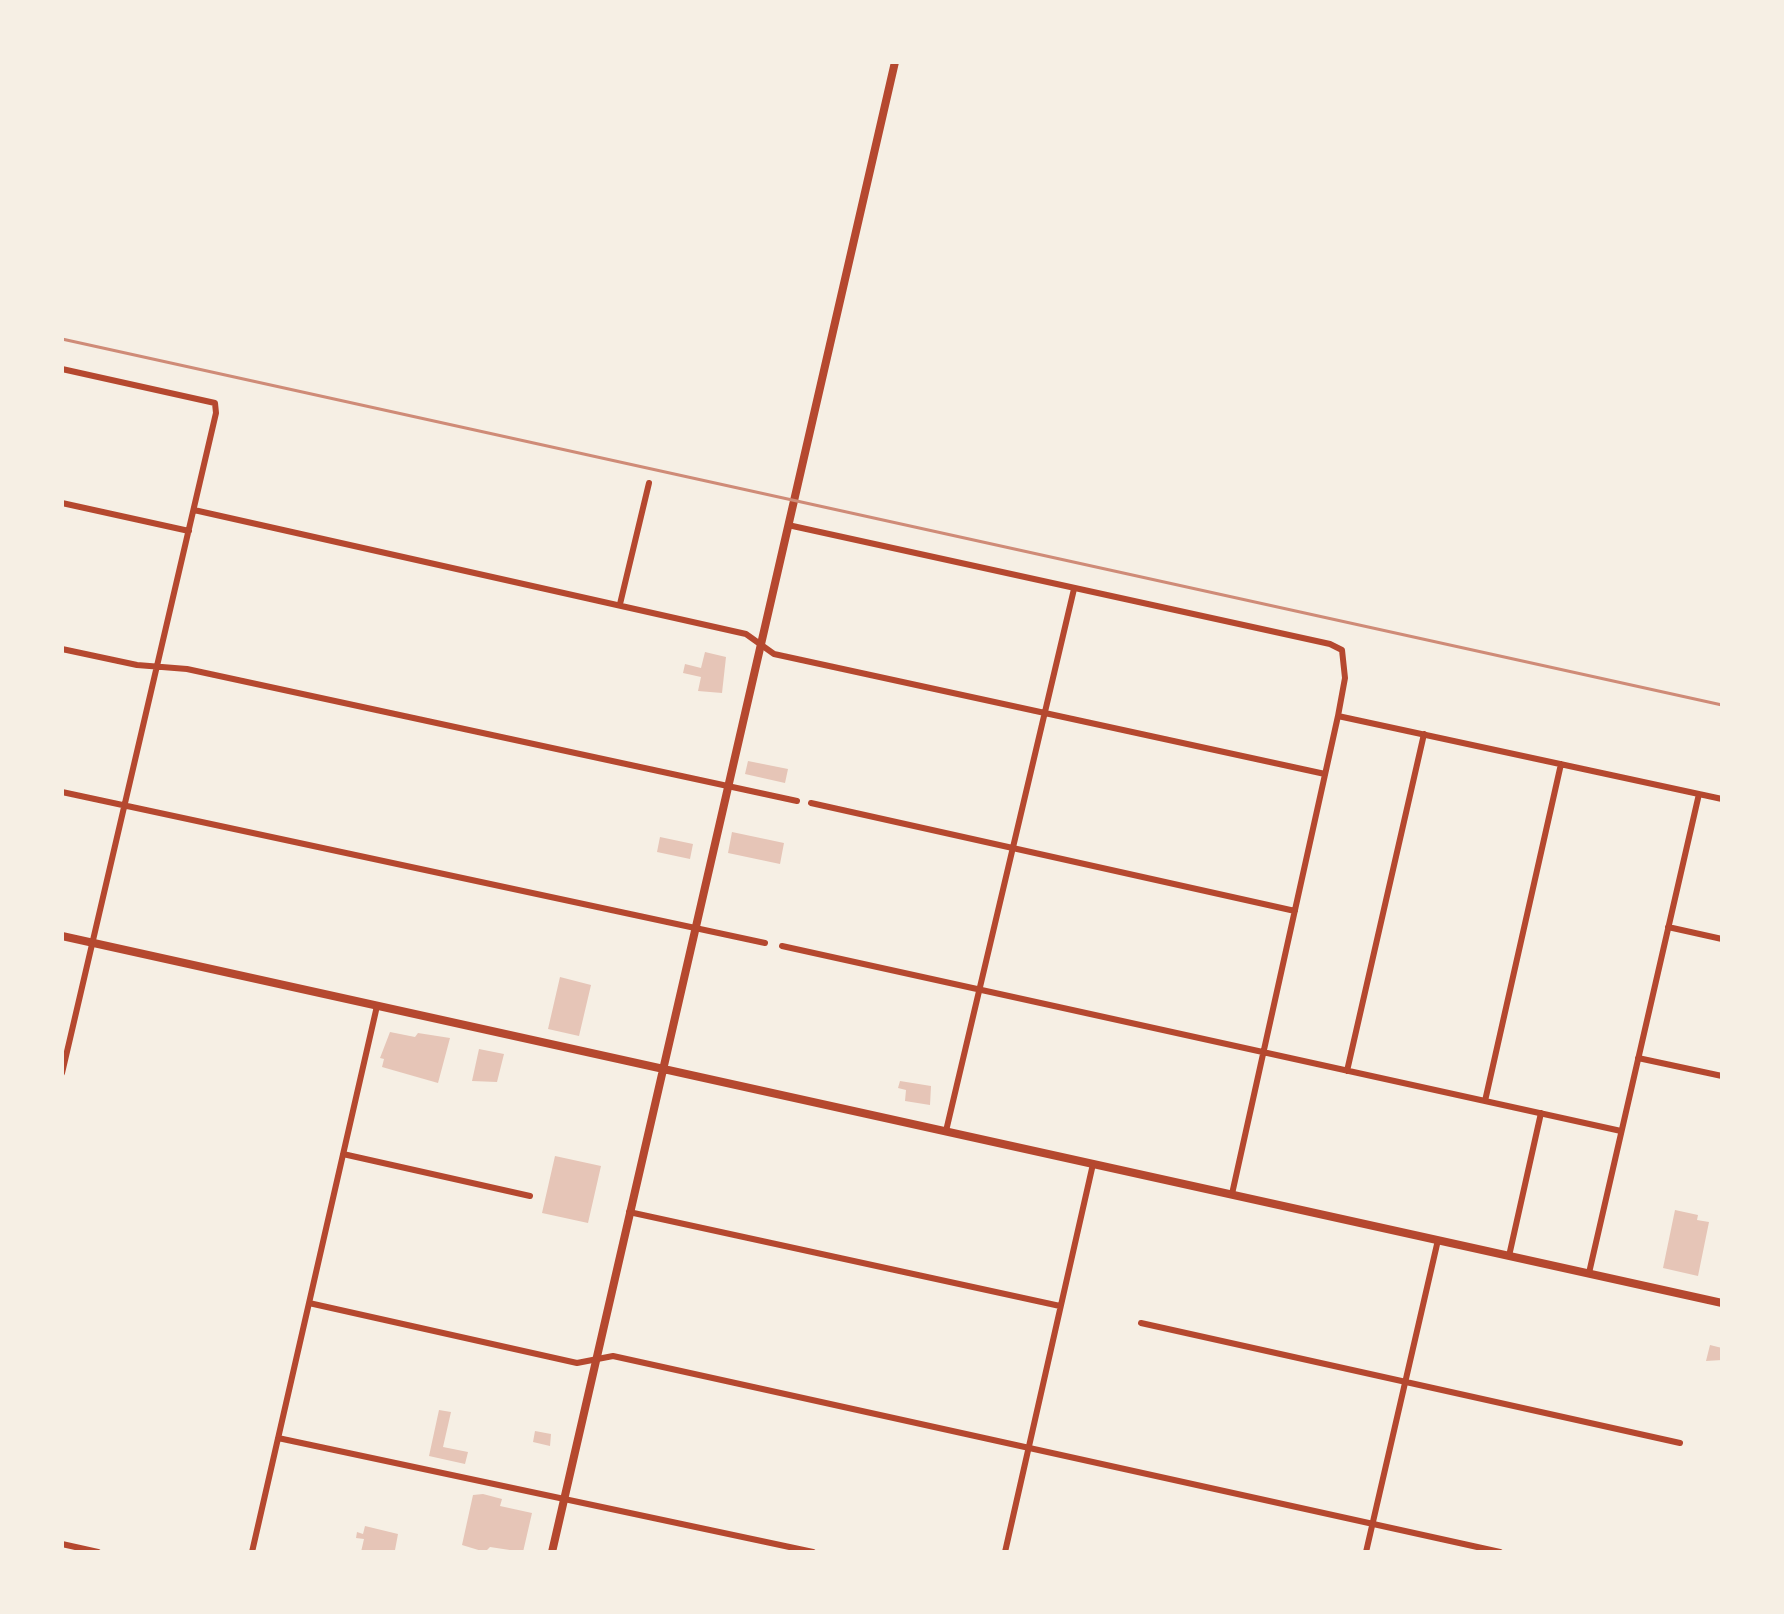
<!DOCTYPE html>
<style>
body{margin:0}
#map{position:relative;width:1784px;height:1614px;overflow:hidden;background:#f6efe4;font-family:Bitter,serif}
canvas{display:block}
.frame{position:absolute;inset:0;border:64px solid #f6efe4;pointer-events:none}
</style>
<div id="map">
<canvas width="1784" height="1614"></canvas>
<div class="frame"></div>
</div>
<script>
const ctx = document.querySelector('canvas').getContext('2d');
ctx.lineJoin = 'round';
function fill(path, color) {
  ctx.fillStyle = color;
  ctx.fill(path, 'evenodd');
}
function toPath(rows) {
  const path = new Path2D();
  for (const r of rows) {
    path.moveTo(r[0], r[1]);
    for (let i = 2; i < r.length; i += 2) path.lineTo(r[i], r[i + 1]);
  }
  return path;
}
function strokePath(path, color, width, dash) {
  ctx.strokeStyle = color;
  ctx.lineWidth = width;
  ctx.lineCap = dash ? 'butt' : 'round';
  ctx.setLineDash(dash || []);
  ctx.stroke(path);
}
const building = toPath([
 [705,652,726,657,722,693,698,691,701,677,683,673,685,664,701,668],
 [748,761,788,769,785,783,745,774],
 [732,832,784,843,780,864,728,853],
 [660,837,693,844,690,859,657,852],
 [560,977,591,985,579,1036,548,1029],
 [390,1032,415,1037,418,1033,450,1038,438,1083,382,1067,384,1059,380,1058],
 [479,1049,504,1054,497,1082,472,1081],
 [900,1081,931,1086,930,1105,905,1101,906,1090,898,1088],
 [555,1156,601,1166,588,1223,542,1213],
 [1675,1210,1698,1215,1697,1220,1709,1222,1698,1276,1663,1268],
 [1710,1345,1722,1348,1722,1360,1706,1361],
 [439,1410,451,1412,443,1447,468,1452,465,1464,429,1456],
 [535,1431,551,1434,550,1446,533,1442],
 [483,1494,502,1499,500,1506,532,1513,523,1552,490,1547,485,1552,462,1545,473,1495],
 [365,1526,398,1534,395,1550,361,1552,364,1539,356,1538,357,1532,363,1534]
]);
const minor = toPath([
 [62,369,215,403,216,413,62,1073],
 [62,503,189,531],
 [194,510,746,634,774,654,1325,774],
 [788,525,1330,644,1342,650,1345,678,1338,716,1232,1194],
 [620,604,649,483],
 [62,649,137,665,187,669,797,801],
 [1338,716,1722,799],
 [62,792,765,943],
 [811,803,1295,911],
 [1668,927,1722,939],
 [782,946,1621,1131],
 [1638,1058,1722,1076],
 [1347,1071,1424,734],
 [1485,1101,1561,764],
 [946,1131,1074,589],
 [343,1154,530,1196],
 [629,1212,1060,1306],
 [1509,1256,1541,1113],
 [1589,1273,1699,794],
 [309,1303,577,1363,613,1356,1500,1552],
 [1141,1323,1680,1443],
 [278,1438,813,1552],
 [62,1544,98,1552],
 [252,1552,377,1006],
 [1005,1552,1093,1164],
 [1366,1552,1438,1240]
]);
const secondary = toPath([
 [62,936,1722,1303],
 [552,1552,895,62]
]);
const rail = toPath([
 [62,339,1722,705]
]);
fill(building, '#e6c5b7');
strokePath(minor, '#b5482f', 6);
strokePath(secondary, '#b5482f', 8);
strokePath(rail, '#cf8b77', 3);
</script>
